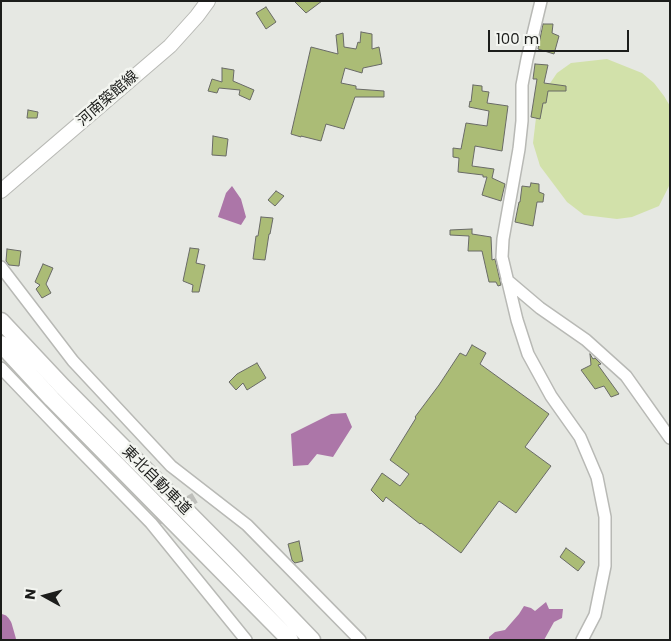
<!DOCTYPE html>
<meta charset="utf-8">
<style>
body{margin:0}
#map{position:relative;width:671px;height:641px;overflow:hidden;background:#e6e8e3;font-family:Poppins,sans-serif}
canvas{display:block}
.frame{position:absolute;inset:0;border:2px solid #1c1d1b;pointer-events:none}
.north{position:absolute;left:20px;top:571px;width:50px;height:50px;-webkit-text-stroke:4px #f3f5f0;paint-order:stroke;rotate:277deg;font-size:14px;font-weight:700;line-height:20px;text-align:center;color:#1c1d1b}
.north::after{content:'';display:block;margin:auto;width:18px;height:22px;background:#1c1d1b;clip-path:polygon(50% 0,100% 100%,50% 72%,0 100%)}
.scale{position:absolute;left:488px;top:30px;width:141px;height:22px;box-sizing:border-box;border:2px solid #1c1d1b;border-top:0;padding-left:6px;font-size:15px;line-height:18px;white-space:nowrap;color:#1c1d1b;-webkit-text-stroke:4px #f3f5f0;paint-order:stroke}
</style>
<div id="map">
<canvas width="671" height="641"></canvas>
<div class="frame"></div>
<div class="north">N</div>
<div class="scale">100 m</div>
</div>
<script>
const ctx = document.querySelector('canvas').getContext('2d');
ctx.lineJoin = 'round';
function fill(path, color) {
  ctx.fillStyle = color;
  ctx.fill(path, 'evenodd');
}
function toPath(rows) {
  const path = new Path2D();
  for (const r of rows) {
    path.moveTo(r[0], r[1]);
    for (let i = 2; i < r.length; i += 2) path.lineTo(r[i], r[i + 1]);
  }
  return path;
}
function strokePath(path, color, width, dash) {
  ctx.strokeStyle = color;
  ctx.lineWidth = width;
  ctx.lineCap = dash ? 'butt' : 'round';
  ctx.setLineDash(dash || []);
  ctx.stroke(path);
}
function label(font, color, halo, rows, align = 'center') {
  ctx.font = font + ' Poppins,"Noto Sans JP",sans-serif';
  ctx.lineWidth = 5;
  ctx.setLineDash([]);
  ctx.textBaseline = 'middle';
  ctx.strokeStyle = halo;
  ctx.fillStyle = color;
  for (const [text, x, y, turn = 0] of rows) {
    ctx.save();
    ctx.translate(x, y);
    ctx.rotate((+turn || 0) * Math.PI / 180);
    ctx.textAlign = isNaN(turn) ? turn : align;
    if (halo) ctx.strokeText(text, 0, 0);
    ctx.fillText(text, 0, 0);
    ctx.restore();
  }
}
const green = toPath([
 [607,59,642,73,654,83,664,96,670,106,670,184,659,206,632,217,617,219,584,215,567,202,540,166,533,143,538,101,557,73,571,63]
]);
const water = toPath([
 [232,186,241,199,246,217,241,225,218,217,226,193],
 [346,413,352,427,333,457,317,454,308,465,293,466,291,434,331,414],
 [546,602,549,609,563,609,562,618,554,622,544,640,489,640,489,637,495,632,505,630,519,614,524,606,531,608,535,611]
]);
const river = toPath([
 [1,623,3,626,7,640]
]);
const building = toPath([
 [294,1,322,1,306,13,294,1],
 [266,7,276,22,266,29,256,13,266,7],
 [543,24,553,24,552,33,559,36,554,54,538,49,543,24],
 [361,32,372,34,372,49,379,47,382,64,363,68,362,73,345,68,341,83,356,86,356,89,384,91,384,97,355,97,344,129,326,124,321,141,301,136,301,137,291,134,311,47,338,54,336,35,343,33,344,47,356,49,358,42,360,43,361,32],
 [535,64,548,65,544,83,566,86,566,91,548,91,546,103,543,103,540,119,531,117,537,79,533,79,535,64],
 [222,68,234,70,233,81,254,90,250,100,239,95,240,90,219,88,217,93,208,91,212,79,222,82,222,68],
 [473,85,482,86,482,91,489,92,487,103,508,106,502,151,475,146,472,166,494,169,492,178,505,184,501,201,482,195,487,177,483,177,483,175,458,172,459,158,453,157,453,148,461,149,466,123,487,126,489,111,469,107,470,101,471,102,473,85],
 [28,110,38,112,37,118,27,118,28,110],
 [213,136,228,139,226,156,212,155,213,136],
 [531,183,539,184,539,192,544,194,543,202,537,202,533,226,515,222,519,202,520,202,522,186,530,187,531,183],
 [276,191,284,196,275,206,268,200,276,191],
 [261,217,273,218,270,234,269,234,265,260,253,259,256,236,258,236,261,217],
 [472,229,472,234,491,237,492,260,495,259,501,285,498,286,496,282,489,282,482,251,468,251,469,236,450,235,450,230,472,229],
 [190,248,199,249,196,263,205,265,199,292,192,292,193,285,183,281,190,248],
 [7,249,21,251,19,266,9,265,6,261,7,249],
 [43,264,53,268,46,284,51,293,42,298,36,289,40,285,35,282,43,264],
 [472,345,486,353,480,364,549,414,525,447,551,466,516,513,499,501,461,553,421,523,420,524,386,497,383,502,371,490,382,473,400,486,409,474,390,460,416,418,415,417,439,385,460,353,466,356,472,345],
 [590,354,593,359,595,358,601,364,598,365,619,394,611,397,604,386,595,389,581,370,591,365,590,354],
 [257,363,266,378,247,390,243,383,236,390,229,382,237,374,257,363],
 [299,541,303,561,295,563,292,560,288,544,299,541],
 [566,548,585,562,578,571,560,557,566,548]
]);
const minorTunnel = toPath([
 [157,520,198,496]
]);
const minor = toPath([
 [541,1,527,59,522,85,522,121,519,149,503,239,502,257,517,320,528,354,551,396,580,437,597,477,605,517,605,566,595,615,582,640],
 [1,267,73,361,171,466,247,525,360,640],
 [507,280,540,308,586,340,626,376,670,438],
 [1,368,70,440,151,523,246,640]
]);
const major = toPath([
 [1,191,170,46,197,16,208,1]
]);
const highway = toPath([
 [1,321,63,387,232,557,312,640],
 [1,344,52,399,290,640]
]);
const streetNames = [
 ["河南築館線",108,99,-41],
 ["東北自動車道",156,481,45]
];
fill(green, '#d2e1aa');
fill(water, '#ac76a8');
strokePath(river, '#ac76a8', 18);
fill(building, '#abbc76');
strokePath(building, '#696a66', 1);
strokePath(minorTunnel, '#bebfbb', 11, [11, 5.5]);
strokePath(minor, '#b8b9b5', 14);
strokePath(major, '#b8b9b5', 16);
strokePath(highway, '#b8b9b5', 19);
strokePath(minor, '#fff', 11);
strokePath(major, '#fff', 14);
strokePath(highway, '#fff', 16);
label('15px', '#1c1d1b', '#f3f5f0', streetNames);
</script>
